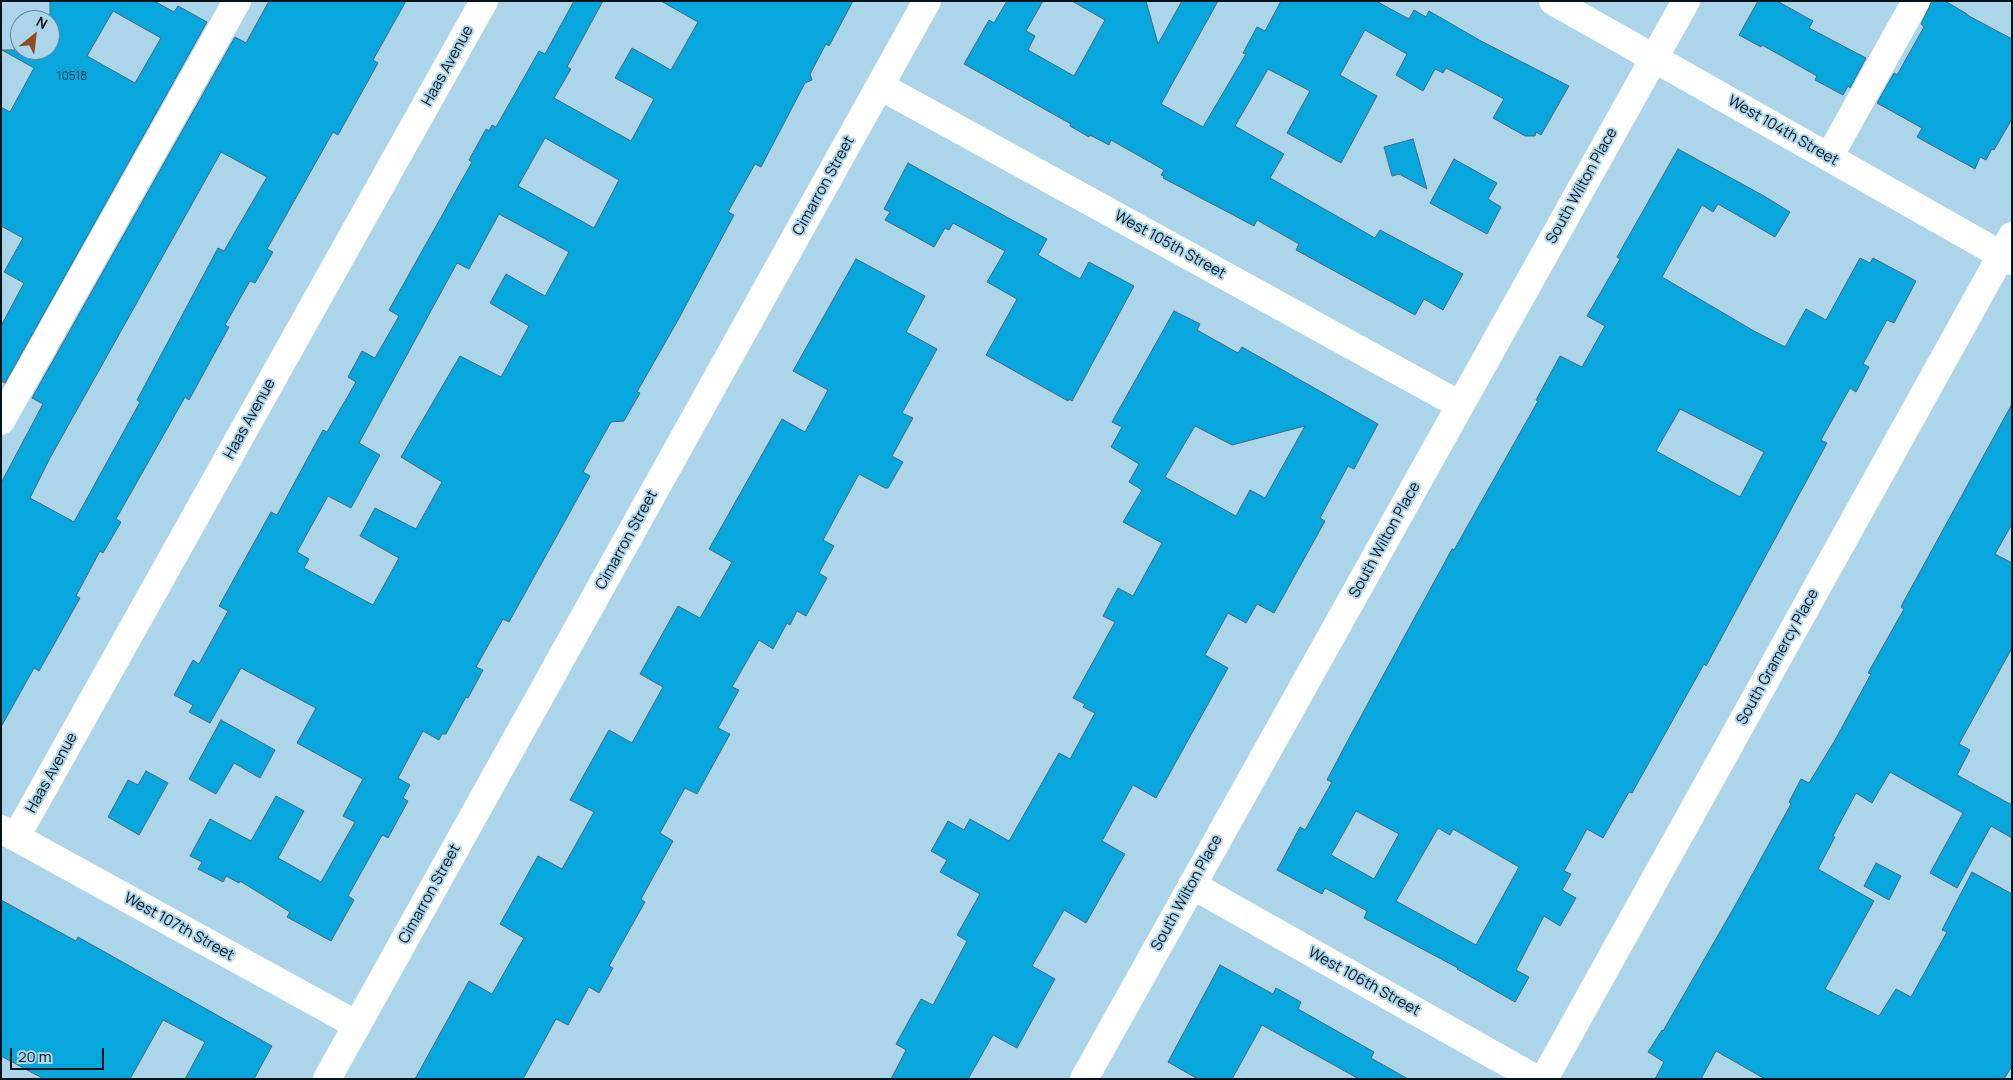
<!DOCTYPE html>
<style>
body{margin:0}
#map{position:relative;width:2013px;height:1080px;overflow:hidden;background:#acd5ea;font-family:Manrope,sans-serif}
canvas{display:block}
.frame{position:absolute;inset:0;border:2px solid #04121a;pointer-events:none}
.north{position:absolute;left:10px;top:10px;width:50px;height:50px;box-sizing:border-box;background:#acd5ea;border:1px solid #698797;border-radius:50%;rotate:29deg;font-size:14px;font-weight:700;line-height:20px;text-align:center;color:#04121a}
.north::after{content:'';display:block;margin:auto;width:18px;height:22px;background:#8f4b1f;clip-path:polygon(50% 0,100% 100%,50% 72%,0 100%)}
.scale{position:absolute;left:10px;top:1048px;width:94px;height:22px;box-sizing:border-box;border:2px solid #04121a;border-top:0;padding-left:6px;font-size:15px;line-height:18px;white-space:nowrap;color:#04121a;-webkit-text-stroke:4px #acd5ea;paint-order:stroke}
</style>
<div id="map">
<canvas width="2013" height="1080"></canvas>
<div class="frame"></div>
<div class="north">N</div>
<div class="scale">20 m</div>
</div>
<script>
const ctx = document.querySelector('canvas').getContext('2d');
ctx.lineJoin = 'round';
function fill(path, color) {
  ctx.fillStyle = color;
  ctx.fill(path, 'evenodd');
}
function toPath(rows) {
  const path = new Path2D();
  for (const r of rows) {
    path.moveTo(r[0], r[1]);
    for (let i = 2; i < r.length; i += 2) path.lineTo(r[i], r[i + 1]);
  }
  return path;
}
function strokePath(path, color, width, dash) {
  ctx.strokeStyle = color;
  ctx.lineWidth = width;
  ctx.lineCap = dash ? 'butt' : 'round';
  ctx.setLineDash(dash || []);
  ctx.stroke(path);
}
function label(font, color, halo, rows, align = 'center') {
  ctx.font = font + ' Manrope,sans-serif';
  ctx.lineWidth = 4;
  ctx.setLineDash([]);
  ctx.textBaseline = 'middle';
  ctx.strokeStyle = halo;
  ctx.fillStyle = color;
  for (const [text, x, y, turn = 0] of rows) {
    ctx.save();
    ctx.translate(x, y);
    ctx.rotate((+turn || 0) * Math.PI / 180);
    ctx.textAlign = isNaN(turn) ? turn : align;
    if (halo) ctx.strokeText(text, 0, 0);
    ctx.fillText(text, 0, 0);
    ctx.restore();
  }
}
const building = toPath([
 [50,1,154,1,174,12,178,6,207,22,5,383,1,381,1,326,24,283,4,272,23,238,1,226,1,107,10,112,34,68,2,50,50,50,50,1],
 [113,11,161,38,135,83,87,56,113,11],
 [269,1,406,1,373,60,378,63,338,135,333,132,267,249,273,252,255,283,250,281,225,325,229,327,189,400,185,397,141,475,116,519,121,522,103,553,100,551,76,596,80,598,39,671,34,668,1,727,1,483,43,404,32,398,235,37,246,43,269,1],
 [221,152,267,177,224,251,218,248,137,400,140,402,74,522,30,498,50,458,221,152],
 [574,1,603,1,567,67,571,69,554,98,631,141,654,99,615,78,632,48,671,70,698,22,661,1,853,1,829,46,826,44,810,74,812,80,805,83,761,167,755,164,728,212,734,215,678,320,637,392,640,393,624,421,611,422,583,472,590,476,509,622,503,619,476,667,483,670,468,698,466,697,446,734,442,734,439,740,423,731,398,778,410,785,403,798,408,801,388,838,383,835,381,837,348,896,354,900,331,941,287,917,290,912,240,881,239,883,226,876,223,882,198,869,202,862,190,856,210,819,251,841,276,796,304,811,278,858,321,882,355,822,343,816,363,779,297,743,316,708,241,668,210,723,189,712,193,705,174,695,193,660,199,664,228,611,219,606,271,512,277,515,323,430,327,432,356,382,348,377,362,351,375,358,399,316,389,310,472,162,469,160,486,129,489,131,492,125,496,127,539,51,545,54,574,1],
 [545,138,619,180,594,228,518,186,545,138],
 [499,214,569,252,545,296,506,274,490,303,529,326,501,377,460,356,401,457,442,482,416,529,375,508,360,536,399,558,373,605,304,568,309,559,297,552,328,496,351,508,380,455,359,443,457,263,469,269,499,214],
 [1007,1,1043,1,1026,31,1035,36,1028,50,1074,76,1105,20,1072,1,1146,1,1158,44,1182,1,1218,1,1161,104,1203,127,1246,54,1243,53,1257,27,1265,31,1281,1,1376,1,1409,19,1414,10,1426,17,1429,11,1481,41,1569,86,1541,135,1536,132,1535,136,1525,136,1493,118,1504,99,1446,68,1443,73,1435,69,1423,91,1396,75,1407,54,1365,30,1340,75,1377,96,1341,163,1287,133,1310,91,1268,69,1235,126,1284,154,1270,178,1375,238,1380,230,1463,274,1443,310,1424,299,1415,315,1296,250,1299,244,1257,220,1254,226,1163,178,1164,176,1161,175,1164,170,1111,140,1109,145,1090,135,1089,137,1070,126,1071,124,964,64,989,20,994,23,1007,1],
 [1758,1,1777,1,1813,21,1809,28,1866,58,1850,88,1848,86,1843,95,1815,80,1817,76,1762,45,1761,47,1739,35,1758,1],
 [1932,1,1945,1,1967,14,1967,15,2012,39,2012,119,1994,150,1992,149,1986,160,1980,157,1975,169,1917,137,1922,128,1877,103,1894,73,1897,75,1924,27,1921,24,1932,1],
 [1413,139,1427,189,1399,174,1392,176,1384,147,1413,139],
 [1678,149,1764,196,1790,212,1775,237,1718,204,1713,212,1702,205,1662,277,1754,331,1785,347,1806,309,1826,320,1860,258,1870,263,1873,258,1916,281,1894,323,1887,320,1863,364,1869,367,1856,392,1850,388,1821,440,1827,443,1706,666,1704,664,1632,793,1629,792,1603,838,1587,829,1564,871,1571,874,1562,890,1576,898,1560,926,1544,916,1516,970,1529,977,1515,1002,1457,969,1458,968,1364,918,1367,911,1325,888,1322,894,1277,870,1300,827,1305,830,1332,782,1327,780,1347,742,1452,549,1454,550,1538,401,1536,400,1560,356,1582,367,1605,326,1587,316,1620,259,1617,257,1678,149],
 [1680,409,1764,452,1740,497,1656,451,1680,409],
 [1356,811,1399,834,1374,879,1331,855,1356,811],
 [1438,828,1450,835,1453,829,1519,867,1476,945,1396,901,1438,828],
 [1454,159,1497,183,1488,199,1501,207,1487,234,1430,203,1454,159],
 [908,163,1047,239,1038,255,1080,279,1089,262,1134,286,1072,401,1069,399,1068,401,986,355,1017,299,987,282,1005,251,953,223,949,230,945,228,934,247,885,220,890,212,884,209,908,163],
 [856,259,925,296,906,332,937,349,902,413,913,418,892,456,903,462,888,488,885,488,859,474,823,540,834,546,819,573,827,578,806,616,797,611,790,625,787,623,773,649,759,640,732,687,739,690,718,728,730,734,697,794,685,788,660,833,673,841,641,899,645,902,609,966,613,968,599,993,589,987,568,1025,556,1019,523,1079,415,1079,469,981,492,994,524,938,500,924,538,856,562,869,594,812,570,800,609,730,632,743,663,687,640,674,678,606,700,618,719,585,732,562,709,549,782,419,805,432,828,390,793,371,856,259],
 [1174,311,1200,324,1197,330,1238,353,1242,347,1378,424,1354,469,1348,466,1320,518,1325,521,1274,613,1257,604,1246,623,1228,613,1205,655,1228,668,1156,798,1133,785,1102,841,1125,854,1086,923,1064,910,1032,966,1055,979,1017,1048,993,1035,968,1079,891,1079,906,1050,896,1044,921,999,933,1005,967,941,957,935,980,894,940,872,947,860,931,851,948,821,964,830,970,819,1009,841,1059,753,1070,759,1095,713,1083,707,1085,704,1073,698,1115,622,1103,616,1118,588,1133,596,1162,543,1123,522,1142,490,1129,482,1139,464,1111,447,1122,427,1112,422,1174,311],
 [1195,426,1232,445,1305,426,1265,498,1250,490,1236,516,1165,477,1195,426],
 [2012,404,2012,524,1995,554,2012,563,2012,648,1959,744,1970,750,1957,775,2012,805,2012,838,1991,826,1957,888,1930,873,1963,813,1890,772,1872,803,1856,793,1833,836,1835,837,1818,869,1874,901,1825,989,1879,1016,1896,989,1911,997,1947,932,1942,930,1972,872,2012,894,2012,1066,2004,1079,1765,1079,1716,1051,1701,1079,1655,1079,1664,1062,1648,1052,1662,1030,1663,1031,1736,904,1791,804,1789,802,1801,779,1809,783,1835,740,1871,674,1868,673,1904,609,1901,607,1904,601,2012,404],
 [221,720,275,750,260,778,234,763,216,794,189,779,221,720],
 [146,771,168,783,139,835,108,817,128,780,138,785,146,771],
 [1876,863,1901,876,1889,900,1864,886,1876,863],
 [1,900,76,941,78,937,272,1046,254,1079,185,1079,205,1042,163,1020,130,1079,44,1079,1,1056,1,900],
 [1220,965,1273,994,1276,988,1301,1002,1298,1009,1374,1052,1371,1058,1408,1079,1359,1079,1262,1025,1232,1079,1198,1079,1168,1062,1220,965]
]);
const minor = toPath([
 [1553,1,2012,261],
 [880,86,1460,405],
 [1829,157,1916,1],
 [1,421,237,1],
 [1,829,357,1025],
 [16,837,484,1],
 [1192,885,1536,1079],
 [327,1079,927,1],
 [1084,1079,1686,1],
 [1544,1079,2012,236]
]);
const numberNames = [
 ["10518",72,77]
];
const streetNames = [
 ["Haas Avenue",448,66,-61],
 ["West 104th Street",1783,131,30],
 ["Cimarron Street",824,186,-61],
 ["South Wilton Place",1582,186,-61],
 ["West 105th Street",1170,245,29],
 ["Haas Avenue",250,419,-61],
 ["Cimarron Street",627,540,-61],
 ["South Wilton Place",1385,540,-61],
 ["South Gramercy Place",1778,657,-61],
 ["Haas Avenue",52,773,-61],
 ["South Wilton Place",1187,893,-61],
 ["Cimarron Street",430,894,-61],
 ["West 107th Street",179,927,29],
 ["West 106th Street",1364,982,29]
];
fill(building, '#07a6dc');
strokePath(building, '#446a7c', 1);
strokePath(minor, '#fff', 28);
label('12px', '#05374a', null, numberNames);
label('15px', '#04121a', '#acd5ea', streetNames);
</script>
